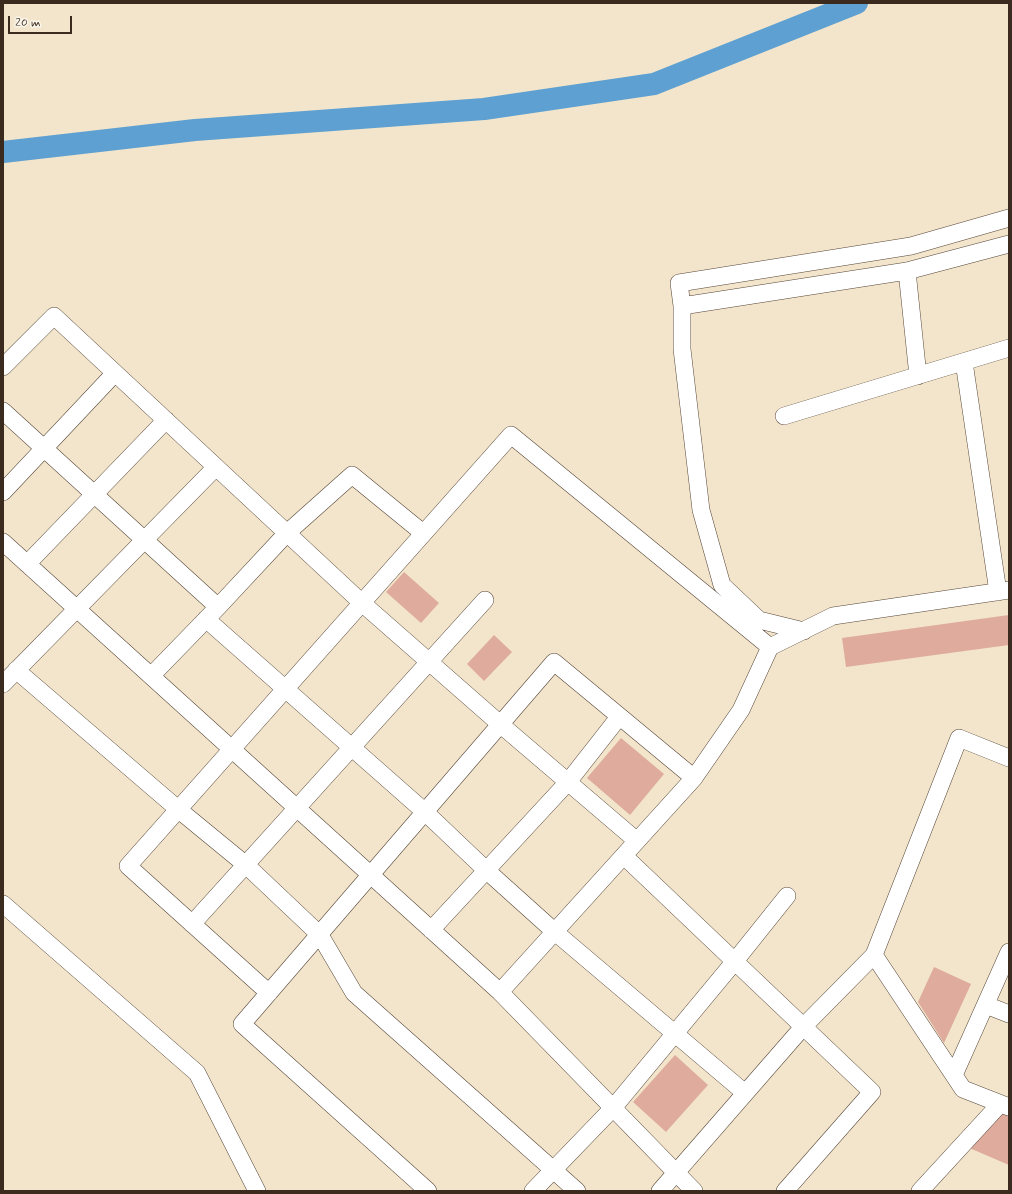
<!DOCTYPE html>
<style>
body{margin:0}
#map{position:relative;width:1012px;height:1194px;overflow:hidden;background:#f2e5cb;font-family:Mynerve,sans-serif}
canvas{display:block}
.frame{position:absolute;inset:0;border:4px solid #3b2a1e;pointer-events:none}
.scale{position:absolute;left:8px;top:16px;width:64px;height:18px;box-sizing:border-box;border:2px solid #3b2a1e;border-top:0;padding-left:5px;font-size:12px;line-height:14px;white-space:nowrap;color:#3b2a1e;-webkit-text-stroke:3px #fbf7ec;paint-order:stroke}
</style>
<div id="map">
<canvas width="1012" height="1194"></canvas>
<div class="frame"></div>
<div class="scale">20 m</div>
</div>
<script>
const ctx = document.querySelector('canvas').getContext('2d');
ctx.lineJoin = 'round';
function toPath(rows) {
  const path = new Path2D();
  for (const r of rows) {
    path.moveTo(r[0], r[1]);
    for (let i = 2; i < r.length; i += 2) path.lineTo(r[i], r[i + 1]);
  }
  return path;
}
function strokePath(path, color, width, dash) {
  ctx.strokeStyle = color;
  ctx.lineWidth = width;
  ctx.lineCap = dash ? 'butt' : 'round';
  ctx.setLineDash(dash || []);
  ctx.stroke(path);
}
function fill(path, color) {
  ctx.fillStyle = color;
  ctx.fill(path, 'evenodd');
}
const canal = toPath([
 [3,152,195,130,484,109,654,84,857,3]
]);
const building = toPath([
 [404,572,439,603,421,623,386,592],
 [1009,615,1009,645,846,667,842,638],
 [494,635,512,652,484,681,467,664],
 [621,738,664,774,630,815,587,778],
 [934,967,971,984,944,1043,918,1002],
 [675,1055,708,1085,666,1132,633,1102],
 [1000,1110,1009,1114,1009,1165,967,1147]
]);
const minor = toPath([
 [907,271,918,376],
 [682,306,907,271,1009,244],
 [964,362,998,592],
 [3,367,54,316,362,603,500,724,637,841],
 [3,411,218,607],
 [784,416,1009,348],
 [3,492,115,373],
 [3,542,500,992,694,1191],
 [27,564,166,420],
 [206,619,425,812,486,870,555,932,745,1093],
 [804,631,759,620,722,585,701,510,682,349,682,306,679,283,911,246,1009,218],
 [16,670,179,810,246,865,320,935,354,993,577,1191],
 [151,676,218,607,287,533,352,475,423,533],
 [3,684,216,467],
 [624,856,872,1092,785,1191],
 [3,904,197,1073,257,1191],
 [192,924,485,600],
 [431,930,568,782,619,717],
 [874,955,963,1089,1009,1107],
 [500,992,694,778,741,710,770,647,833,616,1009,590],
 [269,993,128,866,511,435,770,647],
 [986,1005,1009,1014],
 [954,1075,1009,952],
 [428,1191,242,1024,554,662,694,778],
 [533,1191,613,1108,735,961,787,896],
 [660,1191,803,1027,874,955,959,738,1009,758],
 [920,1191,1000,1104]
]);
strokePath(canal, '#5da0d1', 22);
fill(building, '#dfab9d');
strokePath(minor, '#564638', 18);
strokePath(minor, '#fff', 17);
</script>
